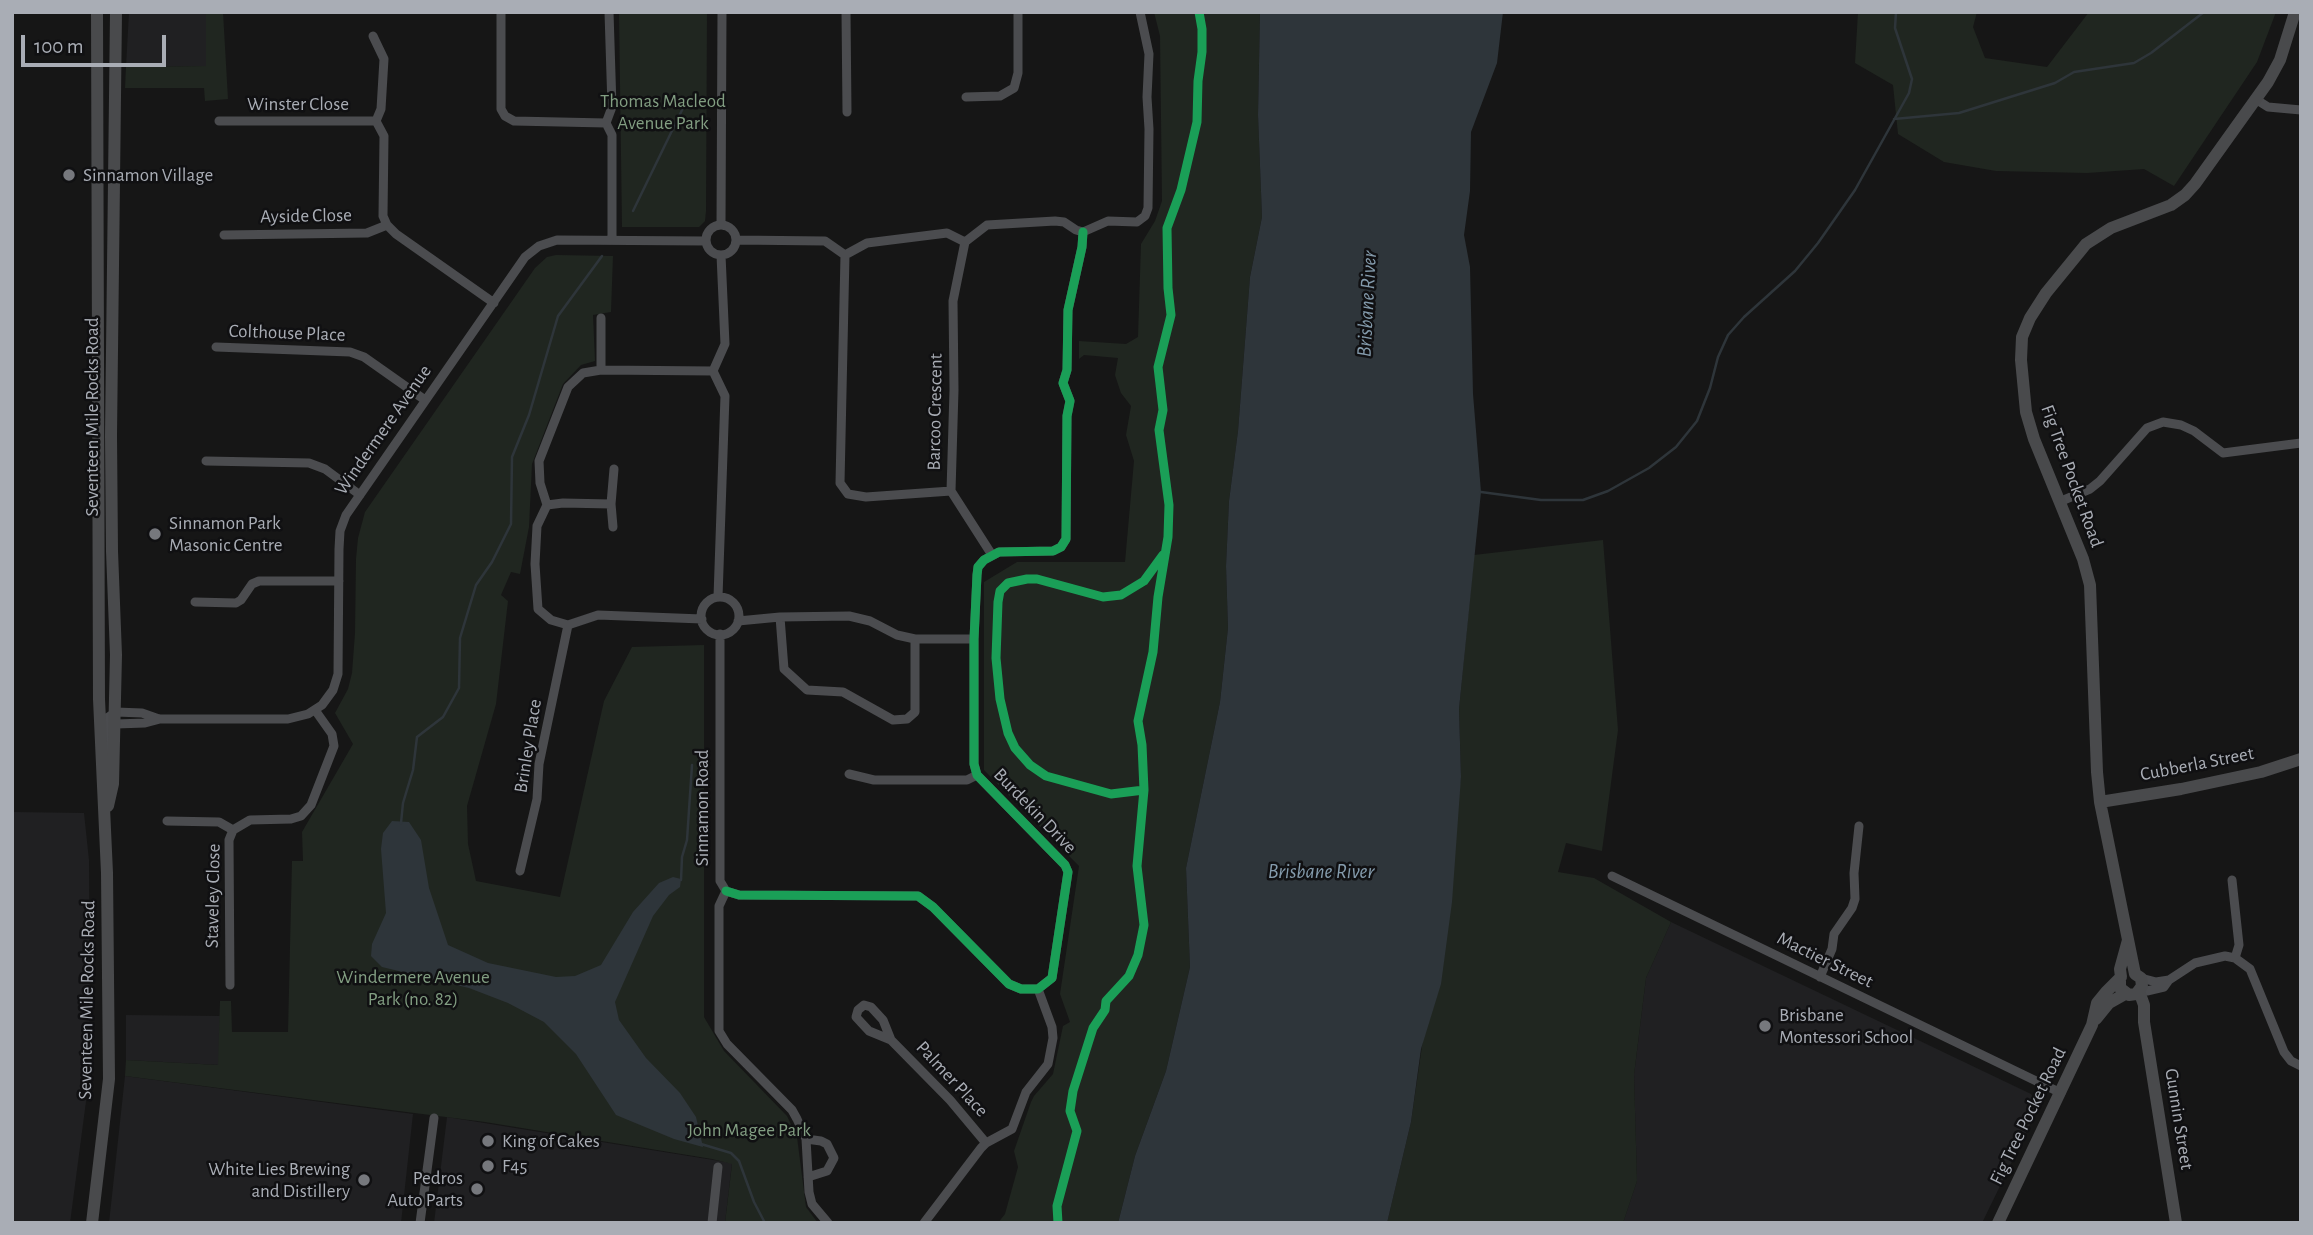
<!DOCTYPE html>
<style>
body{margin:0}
#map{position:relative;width:2313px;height:1235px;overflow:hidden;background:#161616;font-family:"Alegreya Sans",sans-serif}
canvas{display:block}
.frame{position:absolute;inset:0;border:14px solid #a9adb5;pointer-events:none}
.scale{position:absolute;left:21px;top:35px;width:145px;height:32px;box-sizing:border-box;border:4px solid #a9adb5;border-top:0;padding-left:9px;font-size:21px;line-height:24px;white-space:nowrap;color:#a9adb5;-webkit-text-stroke:5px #101012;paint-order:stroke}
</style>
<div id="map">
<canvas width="2313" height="1235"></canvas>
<div class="frame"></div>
<div class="scale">100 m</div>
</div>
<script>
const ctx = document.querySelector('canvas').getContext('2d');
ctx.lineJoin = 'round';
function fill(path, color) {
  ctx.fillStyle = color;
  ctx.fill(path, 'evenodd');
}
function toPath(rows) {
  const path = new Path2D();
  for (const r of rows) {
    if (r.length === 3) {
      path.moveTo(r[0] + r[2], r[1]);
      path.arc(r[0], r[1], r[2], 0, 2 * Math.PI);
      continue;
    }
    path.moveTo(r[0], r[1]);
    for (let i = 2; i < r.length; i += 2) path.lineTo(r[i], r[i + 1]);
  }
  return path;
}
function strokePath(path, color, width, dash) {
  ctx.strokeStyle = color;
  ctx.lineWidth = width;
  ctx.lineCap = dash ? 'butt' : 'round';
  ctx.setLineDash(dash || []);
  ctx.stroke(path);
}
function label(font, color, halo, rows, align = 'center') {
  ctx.font = font + ' "Alegreya Sans",sans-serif';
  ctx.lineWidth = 5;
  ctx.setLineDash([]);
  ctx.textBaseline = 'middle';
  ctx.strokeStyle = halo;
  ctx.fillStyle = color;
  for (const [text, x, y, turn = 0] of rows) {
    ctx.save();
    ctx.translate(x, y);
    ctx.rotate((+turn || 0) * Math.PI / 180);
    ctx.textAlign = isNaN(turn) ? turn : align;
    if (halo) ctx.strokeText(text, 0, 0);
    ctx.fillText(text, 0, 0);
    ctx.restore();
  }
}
const built = toPath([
 [129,12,206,12,206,66,126,67],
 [12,812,84,813,89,860,90,1071,70,1223,12,1223],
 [1671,922,2031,1094,2038,1108,1982,1223,1623,1223,1637,1181,1634,1075,1646,978],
 [126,1015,220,1016,219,1065,126,1060],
 [125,1076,413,1114,401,1223,109,1223],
 [447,1117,732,1163,725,1223,434,1223]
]);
const green = toPath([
 [206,12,223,12,228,99,205,101,204,88,125,88,126,67,206,66],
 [619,12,707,12,706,211,705,221,699,227,622,227],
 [1154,12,1260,12,1258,115,1262,217,1250,277,1238,431,1229,501,1226,566,1228,628,1220,702,1186,868,1190,967,1166,1071,1135,1156,1118,1223,998,1223,1005,1214,1018,1167,1014,1151,1031,1102,1034,1096,1053,1074,1063,1026,1070,1022,1060,994,1079,866,984,770,984,582,1017,562,1125,562,1134,461,1126,435,1131,406,1121,393,1115,375,1118,358,1084,355,1079,359,1079,341,1126,344,1138,337,1141,244,1155,221,1162,201,1160,36],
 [1858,12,1977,12,1973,27,1985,58,2047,67,2089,12,2276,12,2257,62,2174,186,2144,169,2087,173,1996,171,1944,162,1898,134,1893,85,1855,63],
 [556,255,613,256,611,312,593,315,595,361,581,365,563,384,532,464,529,527,520,574,511,572,501,595,508,601,496,704,467,806,468,844,476,881,560,897,604,701,632,647,704,645,704,1017,724,1051,787,1116,797,1137,806,1207,818,1223,725,1223,732,1164,712,1159,485,1122,125,1076,126,1060,218,1065,220,1001,231,1001,232,1032,288,1032,292,861,303,861,302,832,353,744,335,713,348,689,352,673,355,633,356,559,358,538,365,512,535,268,547,257],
 [1603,540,1618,730,1602,851,1566,843,1558,872,1594,878,1671,922,1646,978,1634,1075,1637,1181,1623,1223,1387,1223,1411,1122,1461,777,1459,709,1474,555]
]);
const water = toPath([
 [1260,12,1503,12,1497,63,1471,132,1470,191,1464,235,1470,267,1473,394,1481,492,1459,709,1461,777,1452,902,1441,984,1421,1049,1411,1122,1387,1223,1118,1223,1135,1156,1166,1071,1190,967,1186,868,1220,702,1228,628,1226,566,1229,501,1238,431,1250,277,1262,217,1258,115],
 [392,821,409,822,421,840,429,888,448,945,488,963,556,977,575,976,601,965,633,912,659,883,673,877,681,879,680,887,669,895,653,916,615,1002,619,1020,646,1058,680,1093,696,1117,703,1147,674,1139,616,1115,576,1054,544,1022,508,1003,469,988,382,967,371,956,372,944,386,913,381,849,383,833]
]);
const stream = toPath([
 [1894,119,1959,113,2055,83,2074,72,2134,63,2151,53,2204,12],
 [633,211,684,106],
 [1481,492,1541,500,1583,500,1608,491,1649,468,1676,447,1697,421,1710,388,1718,357,1728,335,1744,317,1795,271,1818,243,1855,190,1909,93,1912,79,1895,28,1896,12],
 [401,823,403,803,413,770,417,737,443,717,459,688,460,638,476,585,492,562,511,524,512,457,529,415,558,316,602,256],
 [681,880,682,857,687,840,692,765],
 [701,1144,731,1153,739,1161,754,1202,765,1223]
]);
const street = toPath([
 [501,12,501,109,505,116,514,121,606,123],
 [609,12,612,107,606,123,612,135,612,240],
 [846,12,847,112],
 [373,36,384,59,381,109,376,121,384,136,383,216,387,225,396,234,494,303],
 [966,97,1000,96,1014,88,1018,73,1018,12],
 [2257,100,2268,107,2301,110],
 [219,121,376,121],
 [721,225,722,12],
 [721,240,15],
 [224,235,367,233,387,225],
 [736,240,825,241,845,255,867,243,947,233,965,242,987,225,1055,221,1064,222,1076,230,1083,232,1108,221,1137,222,1145,216,1148,208,1149,129,1147,97,1149,54,1140,12],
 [845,255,840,483,848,494,866,497,951,491,954,390,953,301,965,242],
 [601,318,601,370],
 [216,347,350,352,364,357,425,400],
 [206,461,309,463,325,469,360,495],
 [951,491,992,555],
 [2059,502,2090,489,2100,481,2147,428,2163,422,2181,425,2194,431,2223,453,2301,443],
 [547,505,563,503,611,504],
 [613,527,611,504,614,469],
 [718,597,725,396,713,371,725,344,721,255],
 [720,616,19],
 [195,602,236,603,241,600,252,584,259,581,339,581],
 [780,617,784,669,807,690,843,692,893,720,907,719,915,712,915,639],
 [702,619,598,615,568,625,551,620,538,609,535,564,537,526,547,505,540,483,539,461,568,387,583,373,601,370,713,371],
 [738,621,780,617,849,616,870,621,897,635,915,639,974,639],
 [720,634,720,881,726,891,719,906,719,1031,727,1044,792,1110,797,1119,806,1139,809,1192,812,1204,828,1223],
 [99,718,107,718,116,724,145,723,160,719,288,719,308,714,322,705,333,690,338,674,339,549,340,531,346,515,525,257,539,246,557,240,706,241],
 [108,758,107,718,116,712,142,713,159,719],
 [849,774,874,780,967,780,977,775],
 [167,821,219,822,233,830],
 [520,871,537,799,539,764,568,625],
 [1612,876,2061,1093],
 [2232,880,2239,945,2235,958],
 [726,891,739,895,918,896,933,907,1009,984,1021,989,1038,989,1052,978,1068,872,1065,865,977,775,974,764,974,639,977,575,978,567,984,560,999,552,1053,551,1061,547,1066,539,1067,416,1070,401,1063,383,1067,370,1068,310,1082,247,1083,232],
 [1820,977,1832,949,1834,934,1852,908,1855,899,1854,873,1859,826],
 [2141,978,2156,982,2169,980],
 [230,985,229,840,233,830,250,820,291,819,301,816,311,805,334,746,332,734,315,710],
 [2141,989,2147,991,2164,987,2169,980,2195,963,2225,956,2235,958,2250,969,2284,1052,2291,1061,2301,1066],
 [891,1040,869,1031,856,1017,858,1010,864,1005,871,1007,883,1020,891,1040,950,1100,986,1143],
 [806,1139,821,1141,827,1144,834,1158,827,1171,808,1177],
 [420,1223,434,1118],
 [712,1223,718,1167],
 [924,1223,981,1148,986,1143,1012,1129,1026,1092,1048,1064,1053,1038,1052,1027,1038,989]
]);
const secondary = toPath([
 [2100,802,2181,789,2261,772,2301,759],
 [108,806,113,784,116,655,112,551,111,435,116,12],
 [2120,981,2120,988,2129,995,2136,994,2142,986,2141,978,2135,974,2100,802,2097,772,2090,585,2083,559,2034,439,2026,412,2021,360,2022,337,2030,318,2046,293,2086,244,2111,228,2171,205,2185,195,2195,184,2268,82,2280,60,2295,12],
 [2139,991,2144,1005,2144,1022,2176,1223],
 [2096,1019,2109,1003,2125,994],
 [92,1223,109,1079,107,873,99,699,97,12],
 [1998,1223,2092,1025,2097,1003,2106,992,2121,977,2120,969,2128,940]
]);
const cycleway = toPath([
 [1144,790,1111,794,1046,776,1030,765,1015,748,1008,733,1000,699,996,658,998,602,1000,591,1008,583,1027,579,1037,579,1103,597,1121,595,1144,581,1163,555],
 [726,891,739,895,918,896,933,907,1009,984,1021,989,1038,989,1052,978,1068,872,1065,865,977,775,974,764,974,639,977,575,978,567,984,560,999,552,1053,551,1061,547,1066,539,1067,416,1070,401,1063,383,1067,370,1068,310,1082,247,1083,232],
 [1058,1223,1057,1206,1077,1131,1070,1111,1073,1091,1093,1028,1105,1010,1106,1001,1129,976,1138,955,1144,925,1137,866,1144,790,1142,745,1138,721,1153,652,1158,597,1168,537,1169,505,1159,430,1163,410,1158,367,1171,315,1168,288,1167,228,1181,190,1197,122,1198,81,1202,52,1202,29,1199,12]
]);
const markers = [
 [69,175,7,"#76787d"],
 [155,534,7,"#76787d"],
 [1765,1026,7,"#76787d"],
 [488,1141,7,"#76787d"],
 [488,1166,7,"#76787d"],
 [364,1180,7,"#76787d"],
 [477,1189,7,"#76787d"]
];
const parkNames = [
 ["Thomas Macleod",663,101],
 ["Avenue Park",663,123],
 ["Windermere Avenue",413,977],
 ["Park (no. 82)",413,999],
 ["John Magee Park",749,1130]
];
const streetNames = [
 ["Winster Close",298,104],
 ["Ayside Close",306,216,-1],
 ["Colthouse Place",287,333,2],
 ["Barcoo Crescent",935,412,-89],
 ["Seventeen Mile Rocks Road",92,417,-90],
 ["Windermere Avenue",383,430,-55],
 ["Fig Tree Pocket Road",2072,476,70],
 ["Brinley Place",528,746,-81],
 ["Cubberla Street",2197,764,-11],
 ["Sinnamon Road",702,808,-90],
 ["Burdekin Drive",1035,811,46],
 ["Staveley Close",213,896,-89],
 ["Mactier Street",1825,960,26],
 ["Seventeen Mile Rocks Road",87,1000,-89],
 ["Palmer Place",952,1079,47],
 ["Fig Tree Pocket Road",2028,1116,-64],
 ["Gunnin Street",2179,1119,81]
];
const poiNames = [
 ["Sinnamon Village",83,175],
 ["Sinnamon Park",169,523],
 ["Masonic Centre",169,545],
 ["Brisbane",1779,1015],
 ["Montessori School",1779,1037],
 ["King of Cakes",502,1141],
 ["F45",502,1166],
 ["White Lies Brewing",350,1169,"right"],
 ["and Distillery",350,1191,"right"],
 ["Pedros",463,1178,"right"],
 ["Auto Parts",463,1200,"right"]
];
const waterNames = [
 ["Brisbane River",1367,304,-87],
 ["Brisbane River",1321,872]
];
fill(built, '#202022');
fill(green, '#202620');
fill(water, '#2e353a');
strokePath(stream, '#2e353a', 2.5);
strokePath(street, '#4b4c4f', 9);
strokePath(secondary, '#494a4c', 12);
strokePath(cycleway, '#1a9f57', 9);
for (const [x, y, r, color] of markers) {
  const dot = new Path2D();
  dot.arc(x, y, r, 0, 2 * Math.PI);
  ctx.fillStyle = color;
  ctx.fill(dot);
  strokePath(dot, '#101012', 2.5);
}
label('19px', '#829e82', '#101012', parkNames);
label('19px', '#a9adb5', '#101012', streetNames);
label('19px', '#a9adb5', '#101012', poiNames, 'left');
label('italic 21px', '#849bac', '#101012', waterNames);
</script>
